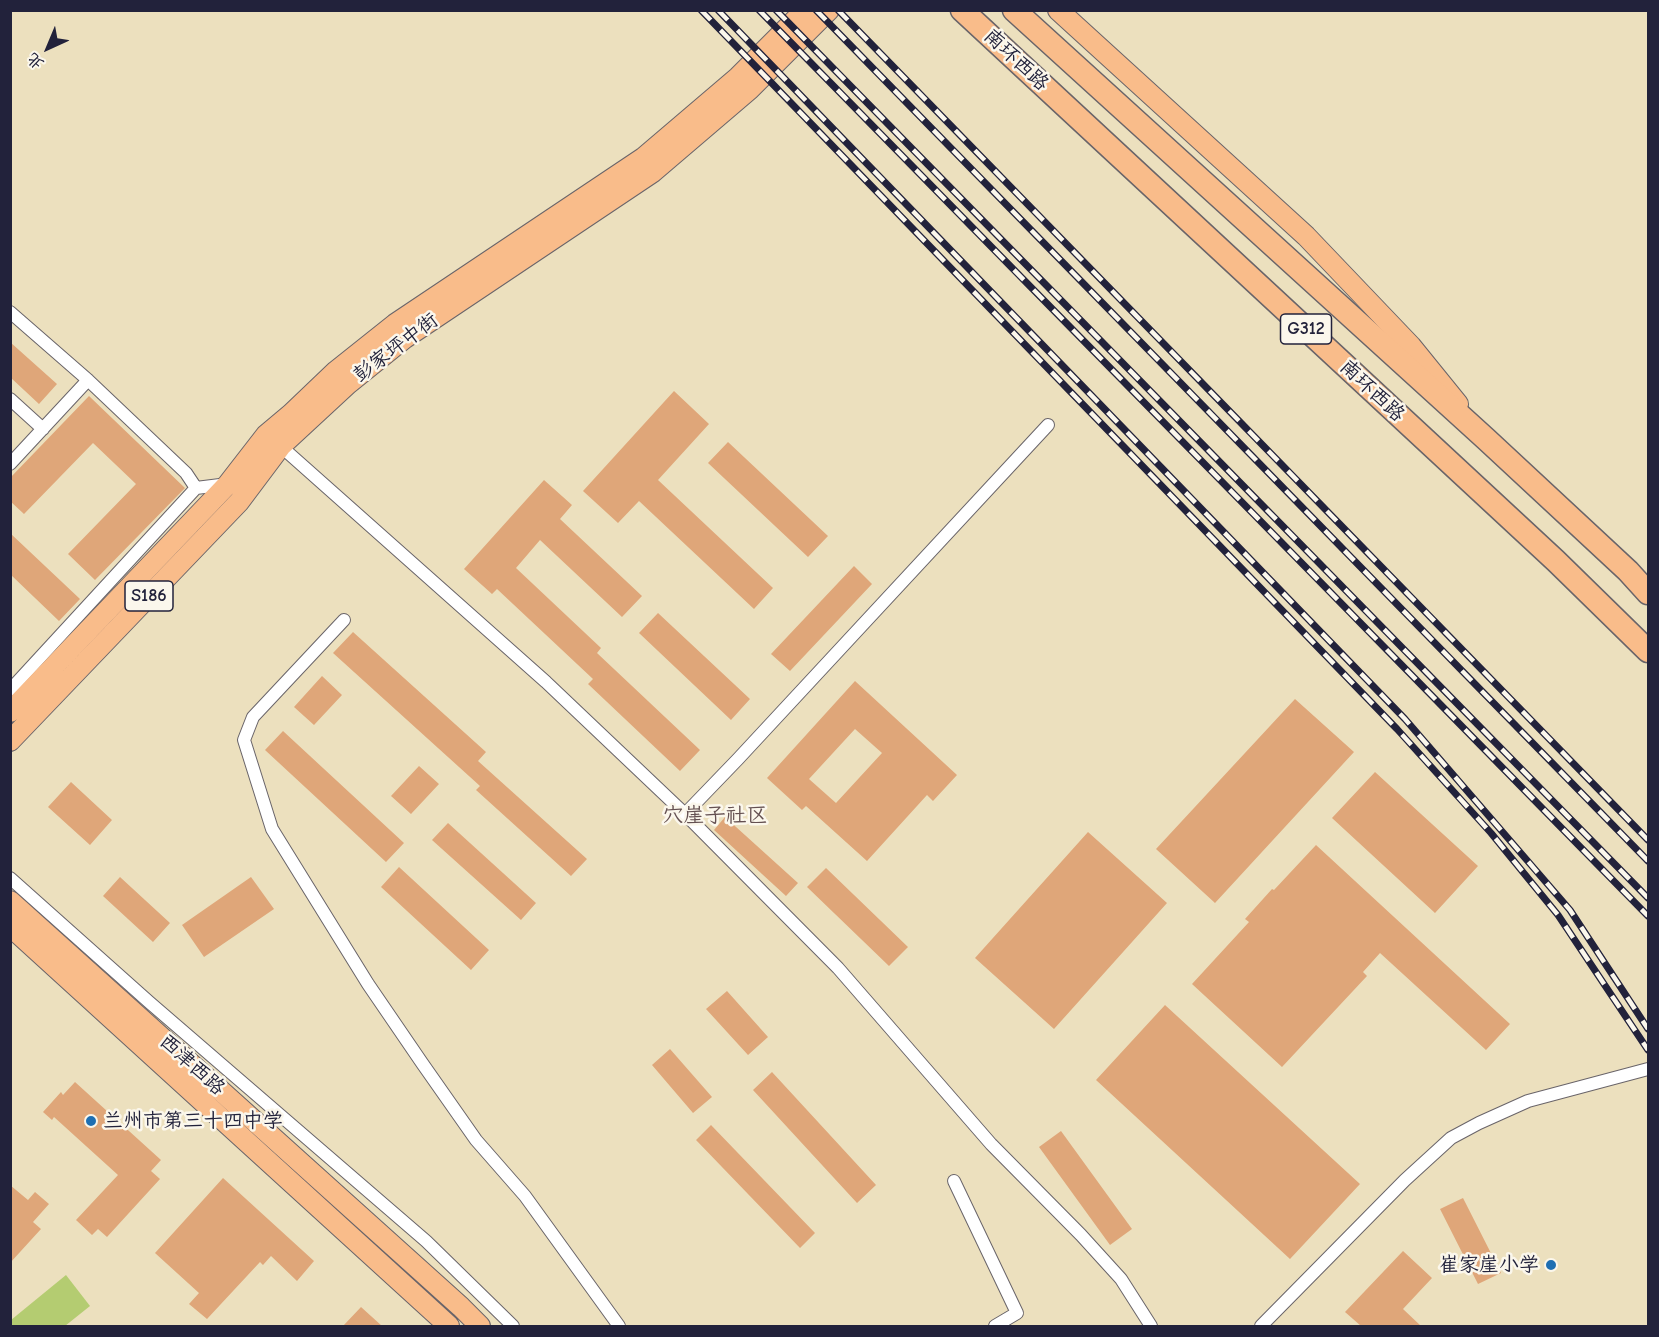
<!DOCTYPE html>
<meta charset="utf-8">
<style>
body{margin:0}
#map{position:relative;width:1659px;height:1337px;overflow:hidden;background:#ece0be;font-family:"Comic Neue","LXGW WenKai TC",sans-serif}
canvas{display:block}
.frame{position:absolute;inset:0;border:12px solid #22223b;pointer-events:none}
.north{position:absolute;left:18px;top:18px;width:60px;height:60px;-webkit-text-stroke:4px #fbf7ec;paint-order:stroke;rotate:224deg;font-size:16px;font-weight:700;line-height:24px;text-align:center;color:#22223b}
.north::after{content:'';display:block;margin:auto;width:21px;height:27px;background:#22223b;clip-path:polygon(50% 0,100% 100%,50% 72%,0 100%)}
</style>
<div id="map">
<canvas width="1659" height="1337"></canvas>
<div class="frame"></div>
<div class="north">北</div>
</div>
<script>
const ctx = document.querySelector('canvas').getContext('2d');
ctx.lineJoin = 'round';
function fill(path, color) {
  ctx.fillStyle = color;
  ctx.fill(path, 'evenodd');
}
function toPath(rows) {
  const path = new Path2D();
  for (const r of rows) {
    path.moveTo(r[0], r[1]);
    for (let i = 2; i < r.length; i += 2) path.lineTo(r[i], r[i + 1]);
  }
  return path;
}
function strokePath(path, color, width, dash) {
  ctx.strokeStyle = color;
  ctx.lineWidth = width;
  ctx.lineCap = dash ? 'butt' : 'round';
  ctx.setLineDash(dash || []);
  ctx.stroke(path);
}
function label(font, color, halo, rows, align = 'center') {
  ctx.font = font + ' "Comic Neue","LXGW WenKai TC",sans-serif';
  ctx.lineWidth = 5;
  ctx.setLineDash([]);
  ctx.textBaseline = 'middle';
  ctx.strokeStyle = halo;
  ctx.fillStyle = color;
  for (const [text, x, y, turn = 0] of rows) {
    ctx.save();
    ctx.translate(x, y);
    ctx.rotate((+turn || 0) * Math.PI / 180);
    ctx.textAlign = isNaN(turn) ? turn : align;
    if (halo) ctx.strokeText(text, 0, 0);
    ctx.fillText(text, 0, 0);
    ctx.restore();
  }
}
const green = toPath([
 [66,1275,90,1306,65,1326,11,1326,11,1320]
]);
const building = toPath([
 [10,342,57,384,39,404,10,377],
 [674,391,709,424,658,480,773,588,754,609,639,501,618,523,583,491],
 [89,396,185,488,95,580,68,554,136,484,93,443,24,514,10,501,10,478],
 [728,442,828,536,808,557,708,463],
 [544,480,572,505,560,519,642,596,622,617,540,540,516,568,601,648,597,653,700,750,680,771,588,684,593,679,497,589,492,594,464,569],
 [10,533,80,599,59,621,10,574],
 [854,566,872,584,790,671,771,654],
 [658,613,750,699,731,720,639,633],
 [353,632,486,752,478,761,587,859,571,876,476,790,480,786,333,653],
 [322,676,342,695,314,725,294,707],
 [855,681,957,775,933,801,927,795,867,861,806,806,802,810,767,778],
 [855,729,882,753,836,803,809,779],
 [1295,699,1354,752,1215,903,1156,849],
 [283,731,404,843,386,862,265,750],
 [419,766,439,784,411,814,391,796],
 [1375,772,1478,866,1435,913,1332,818],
 [71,782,112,820,90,845,48,807],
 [725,817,798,883,786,896,714,830],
 [448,823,536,903,521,920,432,840],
 [1088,832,1167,903,1054,1029,975,958],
 [1316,845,1510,1024,1486,1050,1380,953,1363,972,1367,976,1282,1067,1192,984,1249,922,1245,919,1272,889,1274,890],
 [399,867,489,950,471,970,381,887],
 [826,868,908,947,889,966,807,887],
 [120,877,170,923,153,942,103,896],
 [251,877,274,909,204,957,182,925],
 [727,991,768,1037,748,1055,706,1009],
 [1165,1005,1360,1184,1290,1259,1096,1080],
 [670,1049,712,1097,693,1113,652,1065],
 [772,1072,876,1185,857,1203,753,1090],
 [75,1082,161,1160,151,1171,160,1179,107,1237,98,1229,92,1235,76,1220,118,1175,54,1117,52,1120,43,1112,61,1092,63,1095],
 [711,1125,815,1233,800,1248,696,1140],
 [1061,1131,1132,1229,1110,1245,1039,1147],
 [223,1178,314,1261,297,1281,271,1256,263,1265,260,1262,207,1319,189,1304,199,1293,155,1253],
 [10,1185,28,1200,35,1192,49,1204,33,1222,41,1229,10,1263],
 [1463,1198,1501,1273,1478,1284,1440,1209],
 [1403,1251,1432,1278,1403,1309,1421,1326,1361,1326,1345,1312],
 [361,1307,382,1326,343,1326]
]);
const street = toPath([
 [10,312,88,380,186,473,196,488],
 [10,399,43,429],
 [276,442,546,682,685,814,838,968,991,1144,1081,1235,1121,1279,1151,1326],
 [10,464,88,380],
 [344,620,253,717,244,740,272,829,368,984,422,1063,476,1140,525,1196,619,1326],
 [10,690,196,488,228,484],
 [685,814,738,759,1048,425],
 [10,878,149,1002,426,1241,513,1326],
 [954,1181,1017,1313,995,1326],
 [1261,1326,1405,1180,1451,1138,1479,1123,1528,1101,1648,1069]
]);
const primary = toPath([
 [1058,10,1306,236,1411,346,1458,404],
 [10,712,228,484,266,435,291,414,336,371,395,324,643,158,738,77,805,10],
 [10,741,239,502,281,446,348,384,405,338,653,172,749,90,829,10],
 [10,901,461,1307,480,1326],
 [10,926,449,1326]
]);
const highway = toPath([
 [962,10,1556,561,1648,651],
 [1014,10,1486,439,1628,571,1648,593]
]);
const rail = toPath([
 [701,10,1397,729,1491,833,1558,915,1648,1050],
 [718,10,1405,719,1570,910,1648,1029],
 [759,10,1648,916],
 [776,10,1648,898],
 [816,10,1648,861],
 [838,10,1648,840]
]);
const markers = [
 [91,1121,6,"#1f6fb2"],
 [1551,1265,6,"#1f6fb2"]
];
const shields = [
 [1306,329,51],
 [149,596,48]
];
const shieldNames = [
 ["G312",1306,329],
 ["S186",149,596]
];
const streetNames = [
 ["南环西路",1016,60,43],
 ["彭家坪中街",396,348,-37],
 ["南环西路",1372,391,43],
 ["西津西路",192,1065,42]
];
const poiNames = [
 ["兰州市第三十四中学",103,1121],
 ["崔家崖小学",1539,1265,"right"]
];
const neighbourhoodNames = [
 ["穴崖子社区",715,816]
];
fill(green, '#b4cc71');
fill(building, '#dfa679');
strokePath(street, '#696469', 14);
strokePath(primary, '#696469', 22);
strokePath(highway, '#696469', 25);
strokePath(street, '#fff', 12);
strokePath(primary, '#f9bc8a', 20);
strokePath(highway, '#f9bc8a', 22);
strokePath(rail, '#22223b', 7);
strokePath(rail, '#fbf7ec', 4.5, [14]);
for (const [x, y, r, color] of markers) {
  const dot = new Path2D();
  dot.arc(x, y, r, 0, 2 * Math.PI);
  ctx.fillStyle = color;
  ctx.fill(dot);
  strokePath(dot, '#fbf7ec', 2);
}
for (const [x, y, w] of shields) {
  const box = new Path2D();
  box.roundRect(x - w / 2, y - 15, w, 30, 4.5);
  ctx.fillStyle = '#fbf7ec';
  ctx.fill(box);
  strokePath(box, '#22223b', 1.5);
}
label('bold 18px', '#22223b', null, shieldNames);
label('20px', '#22223b', '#fbf7ec', streetNames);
label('20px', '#22223b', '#fbf7ec', poiNames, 'left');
label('21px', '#645051', '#fbf7ec', neighbourhoodNames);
</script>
